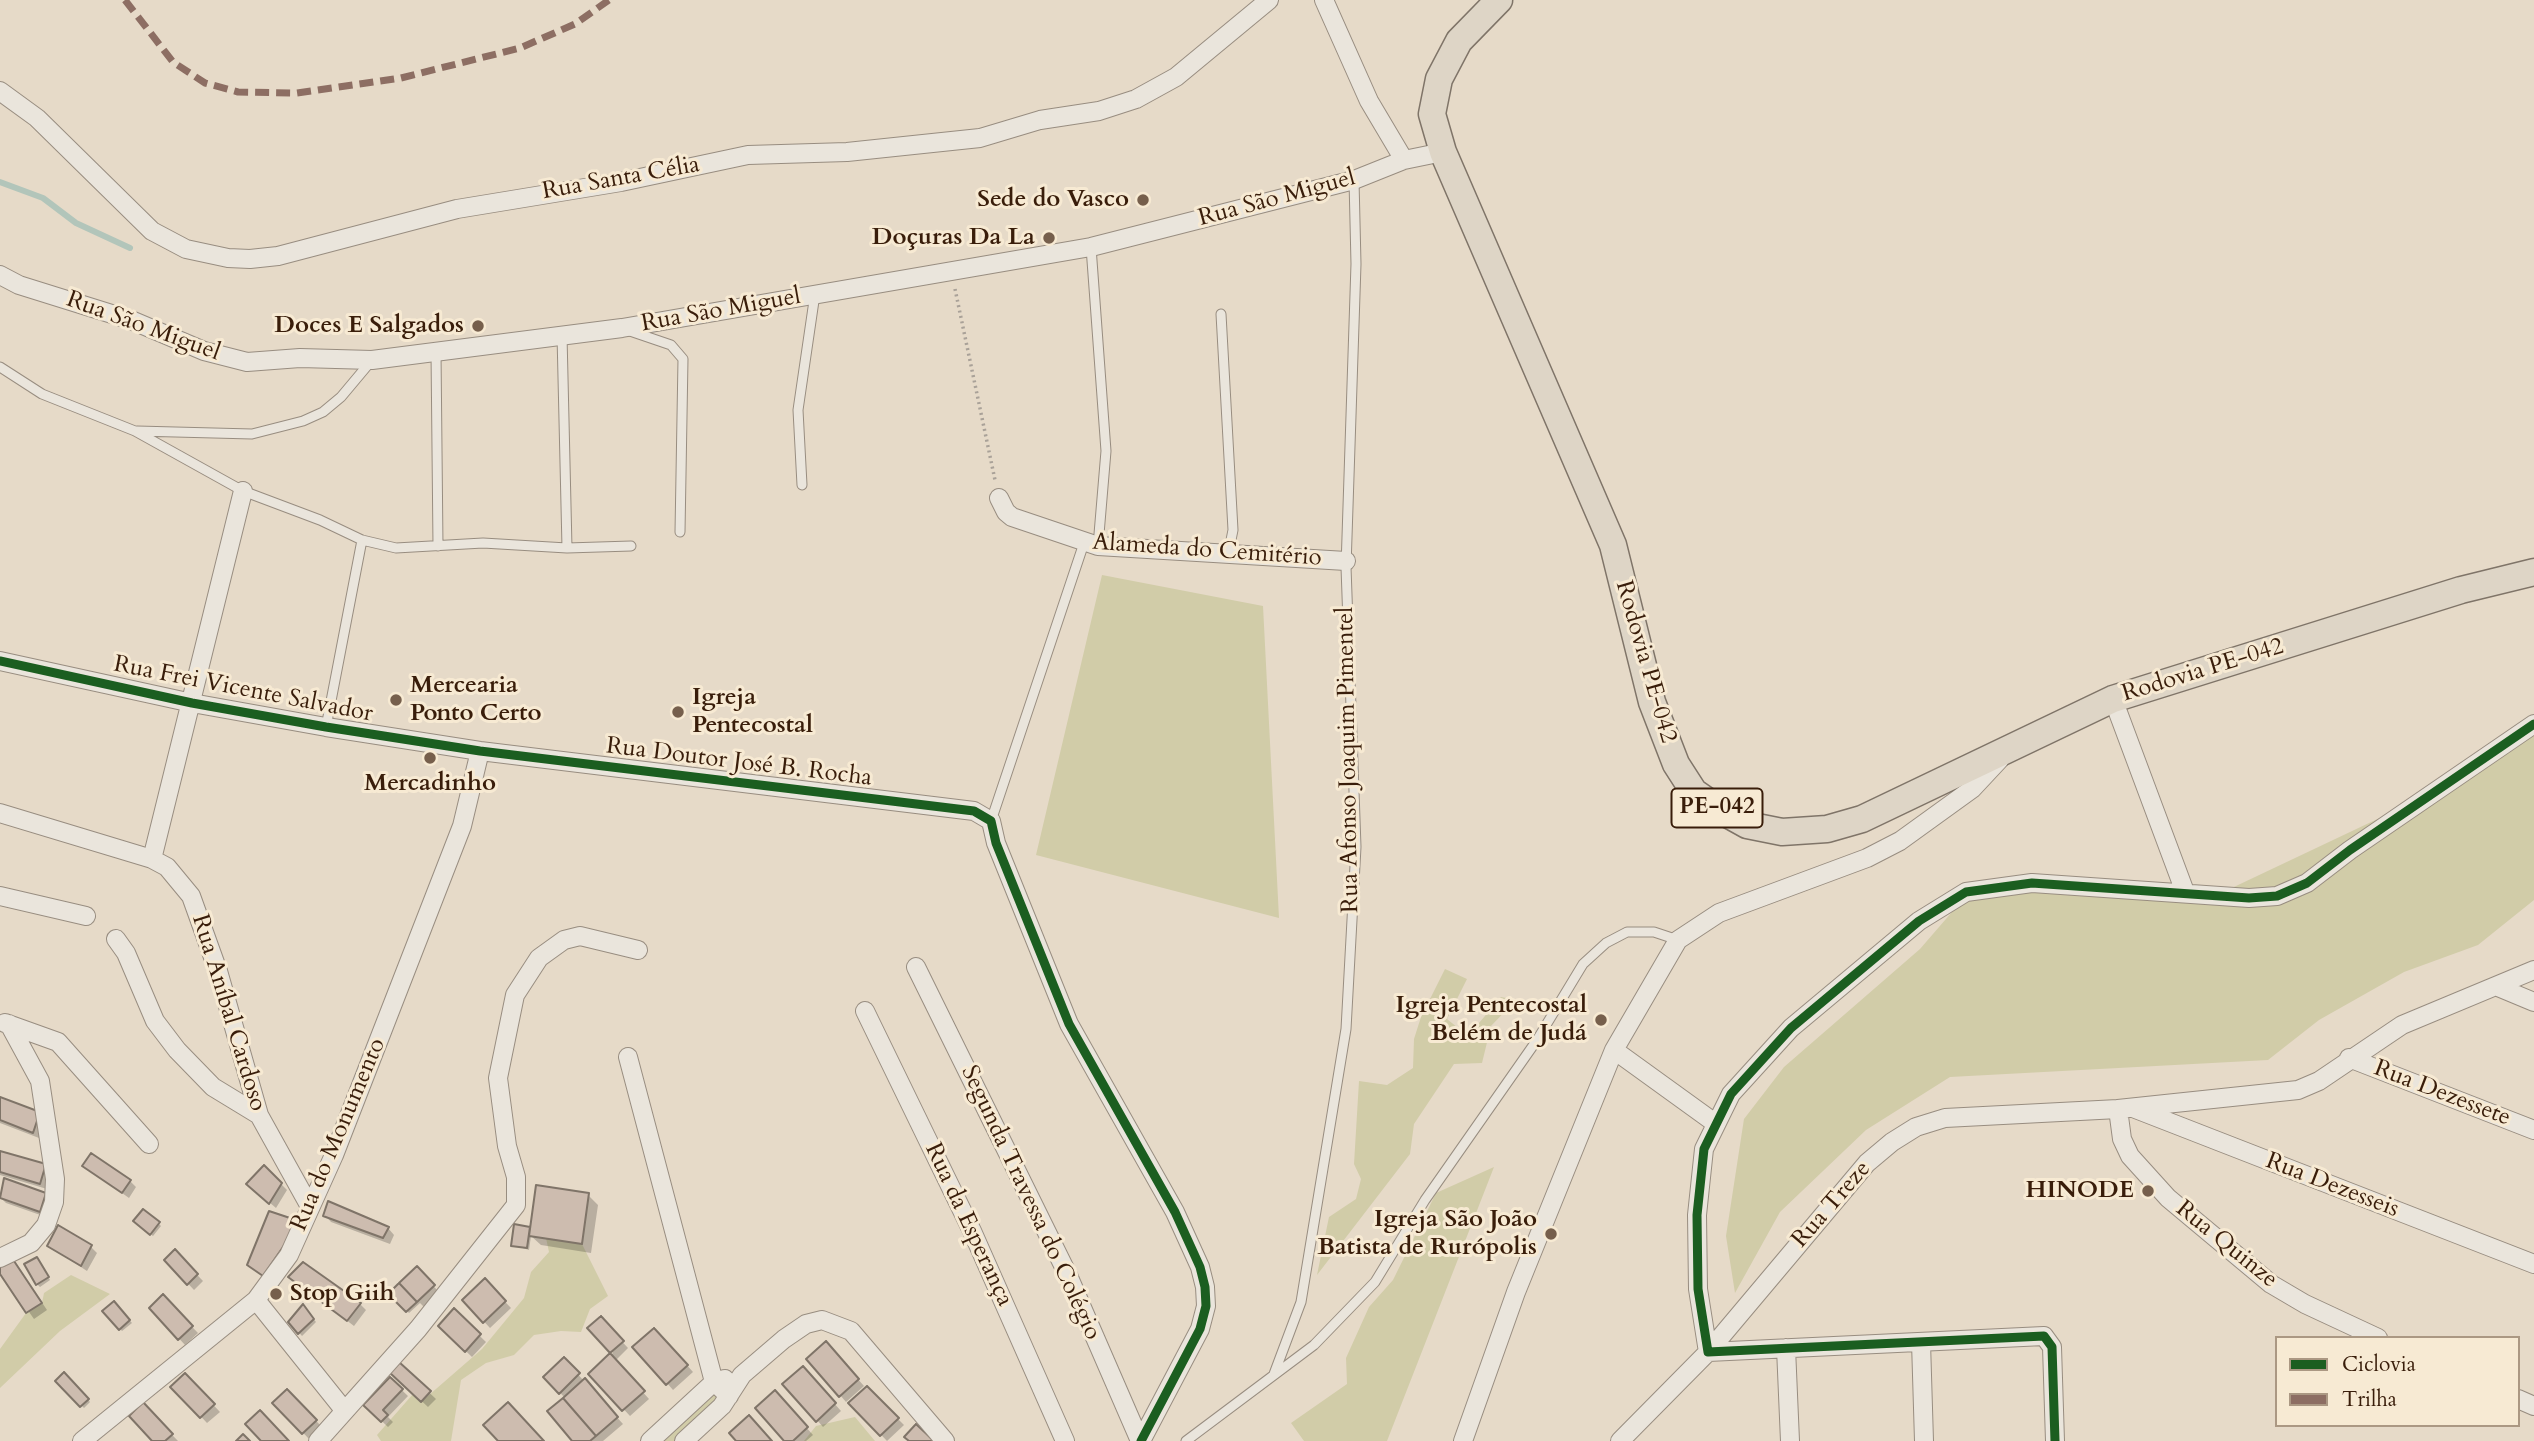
<!DOCTYPE html>
<meta charset="utf-8">
<style>
body{margin:0}
#map{position:relative;width:2534px;height:1441px;overflow:hidden;background:#e6dac8;font-family:Cardo,serif}
canvas{display:block}
.legend{position:absolute;left:2275px;top:1336px;width:245px;height:91px;box-sizing:border-box;background:#f7ead3;border:2px solid #ab9883;margin:0;padding:9px 12px;list-style:none;font-size:21px;color:#391d0a}
.legend li{display:flex;align-items:center;gap:14px;height:35px}
.legend b{width:35px;border:2px solid #ab9883}
</style>
<div id="map">
<canvas width="2534" height="1441"></canvas>
<ul class="legend">
<li><b style="height:9px;background:#1b5e20"></b>Ciclovia</li>
<li><b style="height:9px;background:#8d6e63"></b>Trilha</li>
</ul>
</div>
<script>
const ctx = document.querySelector('canvas').getContext('2d');
ctx.lineJoin = 'round';
function fill(path, color) {
  ctx.fillStyle = color;
  ctx.fill(path, 'evenodd');
}
function toPath(rows) {
  const path = new Path2D();
  for (const r of rows) {
    path.moveTo(r[0], r[1]);
    for (let i = 2; i < r.length; i += 2) path.lineTo(r[i], r[i + 1]);
  }
  return path;
}
function strokePath(path, color, width, dash) {
  ctx.strokeStyle = color;
  ctx.lineWidth = width;
  ctx.lineCap = dash ? 'butt' : 'round';
  ctx.setLineDash(dash || []);
  ctx.stroke(path);
}
function label(font, color, halo, rows, align = 'center') {
  ctx.font = font + ' Cardo,serif';
  ctx.lineWidth = 6;
  ctx.setLineDash([]);
  ctx.textBaseline = 'middle';
  ctx.strokeStyle = halo;
  ctx.fillStyle = color;
  for (const [text, x, y, turn = 0] of rows) {
    ctx.save();
    ctx.translate(x, y);
    ctx.rotate((+turn || 0) * Math.PI / 180);
    ctx.textAlign = isNaN(turn) ? turn : align;
    if (halo) ctx.strokeText(text, 0, 0);
    ctx.fillText(text, 0, 0);
    ctx.restore();
  }
}
const green = toPath([
 [1102,575,1263,606,1279,918,1036,855],
 [2534,726,2534,900,2478,945,2404,972,2319,1020,2268,1060,1950,1077,1866,1130,1780,1212,1735,1293,1726,1236,1744,1119,1784,1067,1920,949,1971,890,2217,895,2483,769],
 [1445,969,1467,979,1447,1019,1468,1036,1501,997,1516,1000,1491,1026,1482,1063,1454,1064,1414,1124,1410,1154,1317,1275,1329,1217,1356,1199,1361,1179,1354,1164,1359,1081,1387,1085,1413,1068,1414,1039,1421,1017],
 [1494,1167,1387,1441,1304,1441,1291,1423,1347,1384,1346,1358,1369,1307,1393,1280,1436,1193],
 [546,1238,582,1244,608,1296,590,1309,581,1332,561,1331,534,1335,514,1355,486,1363,461,1380,451,1441,381,1441,377,1435,413,1394,421,1402,482,1349,524,1298,531,1272,549,1252],
 [71,1275,110,1294,60,1331,0,1388,0,1349,26,1313,42,1303,44,1293],
 [723,1392,681,1441,656,1441,702,1399],
 [855,1417,875,1441,804,1441,816,1426]
]);
const shadow = toPath([
 [0,1099,46,1120,39,1138,0,1123],
 [0,1152,45,1166,51,1172,47,1189,0,1175],
 [84,1166,130,1181,136,1187,129,1198],
 [264,1167,287,1190,276,1208,255,1190],
 [5,1181,45,1195,52,1201,46,1217,6,1203,0,1197],
 [588,1195,598,1205,591,1253,541,1245,531,1236,529,1250,513,1245,515,1226,532,1229],
 [325,1215,388,1228,394,1235,390,1244,331,1222],
 [158,1223,161,1226,153,1236,138,1224],
 [49,1246,91,1247,97,1253,87,1271],
 [175,1252,203,1281,194,1290,166,1260],
 [39,1261,50,1280,40,1287,37,1284],
 [16,1264,47,1310,34,1319,0,1271],
 [417,1269,439,1292,424,1307,420,1303,409,1313,391,1294],
 [290,1277,360,1304,366,1310,354,1326],
 [485,1281,511,1308,490,1328,464,1300],
 [163,1297,198,1333,185,1345,151,1308],
 [114,1303,132,1323,122,1331,104,1311],
 [303,1306,316,1322,302,1336,290,1322],
 [454,1311,486,1342,472,1357,440,1326],
 [600,1318,628,1348,615,1361,649,1399,630,1416,591,1374,613,1353,590,1328],
 [661,1336,693,1372,673,1390,667,1383],
 [832,1350,864,1386,846,1402,840,1395],
 [564,1359,623,1424,603,1441,575,1441,565,1398,545,1377],
 [399,1364,436,1399,428,1407,391,1372],
 [64,1375,90,1402,84,1408,57,1381],
 [185,1375,220,1412,207,1423,173,1387],
 [809,1375,841,1411,823,1427,817,1420],
 [390,1379,408,1396,388,1417,393,1422,388,1427,365,1405],
 [867,1388,904,1425,887,1441,851,1403],
 [287,1391,322,1427,309,1439,275,1403],
 [781,1399,813,1435,806,1441,786,1441],
 [143,1405,178,1441,154,1441]
]);
const stream = toPath([
 [0,182,43,198,76,223,130,248]
]);
const building = toPath([
 [0,1097,40,1112,33,1133,0,1120,0,1097],
 [0,1151,46,1164,40,1184,0,1172,0,1151],
 [91,1153,131,1180,122,1193,82,1166,91,1153],
 [264,1165,282,1183,269,1204,246,1184,264,1165],
 [4,1178,46,1193,40,1212,0,1198,4,1178],
 [536,1185,589,1193,582,1244,529,1236,536,1185],
 [328,1201,389,1227,383,1238,323,1216,328,1201],
 [143,1209,160,1222,150,1235,133,1221,143,1209],
 [269,1211,296,1220,285,1244,263,1276,247,1265,269,1211],
 [514,1224,530,1227,527,1248,511,1246,514,1224],
 [58,1225,92,1245,81,1266,47,1246,58,1225],
 [175,1249,198,1274,187,1285,164,1260,175,1249],
 [10,1255,42,1303,26,1313,0,1274,0,1262,10,1255],
 [37,1257,49,1277,36,1285,24,1264,37,1257],
 [303,1262,361,1303,347,1321,288,1277,303,1262],
 [417,1266,435,1285,417,1302,399,1283,417,1266],
 [485,1278,506,1301,483,1323,462,1300,485,1278],
 [399,1283,417,1302,406,1312,388,1294,399,1283],
 [163,1294,193,1326,178,1340,149,1308,163,1294],
 [114,1301,130,1320,119,1330,102,1311,114,1301],
 [303,1304,314,1319,298,1334,288,1322,303,1304],
 [454,1308,481,1334,465,1352,438,1326,454,1308],
 [601,1316,624,1341,610,1353,587,1328,601,1316],
 [654,1328,688,1365,666,1385,632,1347,654,1328],
 [826,1341,859,1379,839,1397,806,1359,826,1341],
 [610,1353,645,1391,622,1411,588,1374,610,1353],
 [564,1357,580,1373,559,1394,543,1377,564,1357],
 [399,1362,431,1391,421,1402,389,1372,399,1362],
 [803,1366,836,1403,816,1422,782,1384,803,1366],
 [64,1372,89,1399,80,1407,55,1381,64,1372],
 [185,1373,215,1404,200,1418,170,1387,185,1373],
 [390,1377,403,1389,383,1410,388,1415,381,1422,363,1405,390,1377],
 [585,1378,618,1417,596,1436,563,1398,585,1378],
 [867,1386,899,1418,880,1436,848,1403,867,1386],
 [287,1389,317,1420,302,1434,272,1403,287,1389],
 [775,1390,808,1427,793,1441,784,1441,755,1408,775,1390],
 [563,1398,596,1436,590,1441,572,1441,547,1411,563,1398],
 [143,1402,173,1434,165,1441,152,1441,129,1416,143,1402],
 [508,1402,544,1441,498,1441,483,1425,508,1402],
 [260,1410,289,1441,261,1441,245,1424,260,1410],
 [749,1415,772,1441,736,1441,729,1433,749,1415],
 [916,1424,934,1441,909,1441,904,1437,916,1424],
 [243,1434,250,1441,236,1441,243,1434]
]);
const path = toPath([
 [955,289,995,480]
]);
const service = toPath([
 [1091,247,1106,451,1098,546],
 [1221,314,1233,530,1228,555],
 [627,330,671,345,683,359,680,532],
 [562,335,567,548],
 [436,352,438,546],
 [0,367,42,394,135,431,243,491,320,520,362,540,396,548,483,543,567,548,631,546],
 [137,431,252,434,303,421,323,412,341,397,372,360],
 [802,485,798,410,815,294],
 [326,727,362,540],
 [991,821,1084,543],
 [1274,1374,1301,1302,1346,1029,1356,847,1346,567,1356,264,1354,180],
 [1186,1441,1314,1345,1375,1282,1425,1200,1537,1040,1583,964,1606,943,1627,932,1654,932,1678,940]
]);
const minor = toPath([
 [1324,0,1369,101,1404,160],
 [0,91,37,118,152,231,186,249,228,258,250,259,278,256,457,209,621,182,748,155,847,152,980,138,1040,120,1099,111,1136,99,1176,77,1269,0],
 [0,275,19,285,131,320,204,351,247,362,300,358,372,360,622,328,1091,247,1354,180,1404,160,1443,152],
 [999,498,1006,512,1012,517,1098,546,1346,561],
 [0,661,192,703,326,727,480,751,974,811,991,821,996,843,1069,1024,1175,1212,1200,1267,1205,1287,1206,1306,1200,1329,1141,1441],
 [2113,699,2185,892],
 [0,813,152,859,167,867,191,896,218,971,259,1115,309,1205],
 [152,859,243,491],
 [0,896,86,916],
 [116,939,126,953,155,1021,177,1050,213,1087,259,1115],
 [916,967,1067,1273,1140,1441],
 [2498,987,2534,1002],
 [865,1011,972,1231,1065,1441],
 [5,1023,58,1042,149,1144],
 [1614,1050,1715,1123],
 [628,1057,714,1382,729,1396],
 [2349,1058,2534,1130],
 [2133,1108,2534,1264],
 [2118,1109,2122,1139,2130,1156,2168,1198,2271,1284,2305,1304,2378,1338],
 [0,1258,31,1243,46,1225,54,1202,55,1179,40,1081,9,1024],
 [256,1300,344,1410],
 [1921,1342,1924,1441],
 [1786,1348,1790,1441],
 [2518,1399,2534,1406],
 [82,1441,256,1300,289,1255,334,1155,462,826,480,751],
 [318,1441,418,1329,516,1205,516,1177,507,1146,498,1078,515,995,539,958,564,940,580,936,638,950],
 [650,1441,714,1382,725,1379],
 [684,1441,722,1406,742,1375,784,1339,806,1324,822,1320,851,1331,945,1441],
 [1463,1441,1516,1292,1614,1050,1678,940,1719,913,1867,858,1900,841,1972,789,2000,759],
 [1620,1441,1708,1352,1867,1163,1892,1142,1916,1127,1945,1118,2118,1109,2298,1090,2319,1081,2402,1025,2534,970],
 [2055,1441,2052,1347,2044,1336,1708,1352,1698,1289,1697,1215,1704,1149,1731,1094,1791,1028,1919,921,1966,892,2032,883,2249,898,2277,896,2307,883,2350,850,2534,724]
]);
const primary = toPath([
 [1499,0,1459,41,1439,79,1432,114,1443,152,1613,545,1652,702,1676,764,1694,792,1720,810,1747,825,1782,832,1827,829,1862,819,2113,699,2461,590,2534,572]
]);
const quiet = toPath([
 [125,0,173,62,205,83,238,92,297,93,401,78,520,48,575,24,609,0]
]);
const cycleway = toPath([
 [0,661,192,703,326,727,480,751,974,811,991,821,996,843,1069,1024,1175,1212,1200,1267,1205,1287,1206,1306,1200,1329,1141,1441],
 [2055,1441,2052,1347,2044,1336,1708,1352,1698,1289,1697,1215,1704,1149,1731,1094,1791,1028,1919,921,1966,892,2032,883,2249,898,2277,896,2307,883,2350,850,2534,724]
]);
const markers = [
 [1143,200,7,"#765f4c"],
 [1049,238,7,"#765f4c"],
 [478,326,7,"#765f4c"],
 [396,700,7,"#765f4c"],
 [678,712,7,"#765f4c"],
 [430,758,7,"#765f4c"],
 [1601,1020,7,"#765f4c"],
 [2148,1191,7,"#765f4c"],
 [1551,1234,7,"#765f4c"],
 [276,1294,7,"#765f4c"]
];
const shields = [
 [1717,808,91]
];
const shieldNames = [
 ["PE-042",1717,808]
];
const streetNames = [
 ["Rua Santa Célia",621,179,-10],
 ["Rua São Miguel",1277,199,-15],
 ["Rua São Miguel",721,311,-10],
 ["Rua São Miguel",143,327,20],
 ["Alameda do Cemitério",1207,551,4],
 ["Rodovia PE-042",1645,662,74],
 ["Rodovia PE-042",2203,671,-17],
 ["Rua Frei Vicente Salvador",243,690,11],
 ["Rua Afonso Joaquim Pimentel",1349,760,-91],
 ["Rua Doutor José B. Rocha",739,763,7],
 ["Rua Aníbal Cardoso",228,1013,73],
 ["Rua Dezessete",2442,1094,21],
 ["Rua do Monumento",339,1135,-67],
 ["Rua Dezesseis",2332,1186,21],
 ["Segunda Travessa do Colégio",1030,1203,65],
 ["Rua Treze",1832,1205,-49],
 ["Rua da Esperança",968,1225,65],
 ["Rua Quinze",2226,1245,39]
];
const poiNames = [
 ["Sede do Vasco",1129,200],
 ["Doçuras Da La",1035,238],
 ["Doces E Salgados",464,326],
 ["Mercearia",410,686,"left"],
 ["Ponto Certo",410,714,"left"],
 ["Igreja",692,698,"left"],
 ["Pentecostal",692,726,"left"],
 ["Mercadinho",430,784,"center"],
 ["Igreja Pentecostal",1587,1006],
 ["Belém de Judá",1587,1034],
 ["HINODE",2134,1191],
 ["Igreja São João",1537,1220],
 ["Batista de Rurópolis",1537,1248],
 ["Stop Giih",290,1294,"left"]
];
fill(green, '#d1cca8');
fill(shadow, '#0003');
strokePath(stream, '#b2c5ba', 6);
fill(building, '#cdbcaf');
strokePath(building, '#7f7468', 2);
strokePath(service, '#988d80', 11);
strokePath(minor, '#988d80', 20);
strokePath(primary, '#7f7468', 29);
strokePath(path, '#a9a198', 3.5, [2, 3.5]);
strokePath(service, '#eae5dc', 9);
strokePath(minor, '#eae5dc', 18);
strokePath(primary, '#ded5c6', 26);
strokePath(quiet, '#8d6e63', 7, [14, 7]);
strokePath(cycleway, '#1b5e20', 9);
for (const [x, y, r, color] of markers) {
  const dot = new Path2D();
  dot.arc(x, y, r, 0, 2 * Math.PI);
  ctx.fillStyle = color;
  ctx.fill(dot);
  strokePath(dot, '#f7ead3', 2.5);
}
for (const [x, y, w] of shields) {
  const box = new Path2D();
  box.roundRect(x - w / 2, y - 19.5, w, 39, 5);
  ctx.fillStyle = '#f7ead3';
  ctx.fill(box);
  strokePath(box, '#391d0a', 2);
}
label('bold 23px', '#391d0a', null, shieldNames);
label('24px', '#391d0a', '#f7ead3', streetNames);
label('bold 24px', '#391d0a', '#f7ead3', poiNames, 'right');
</script>
